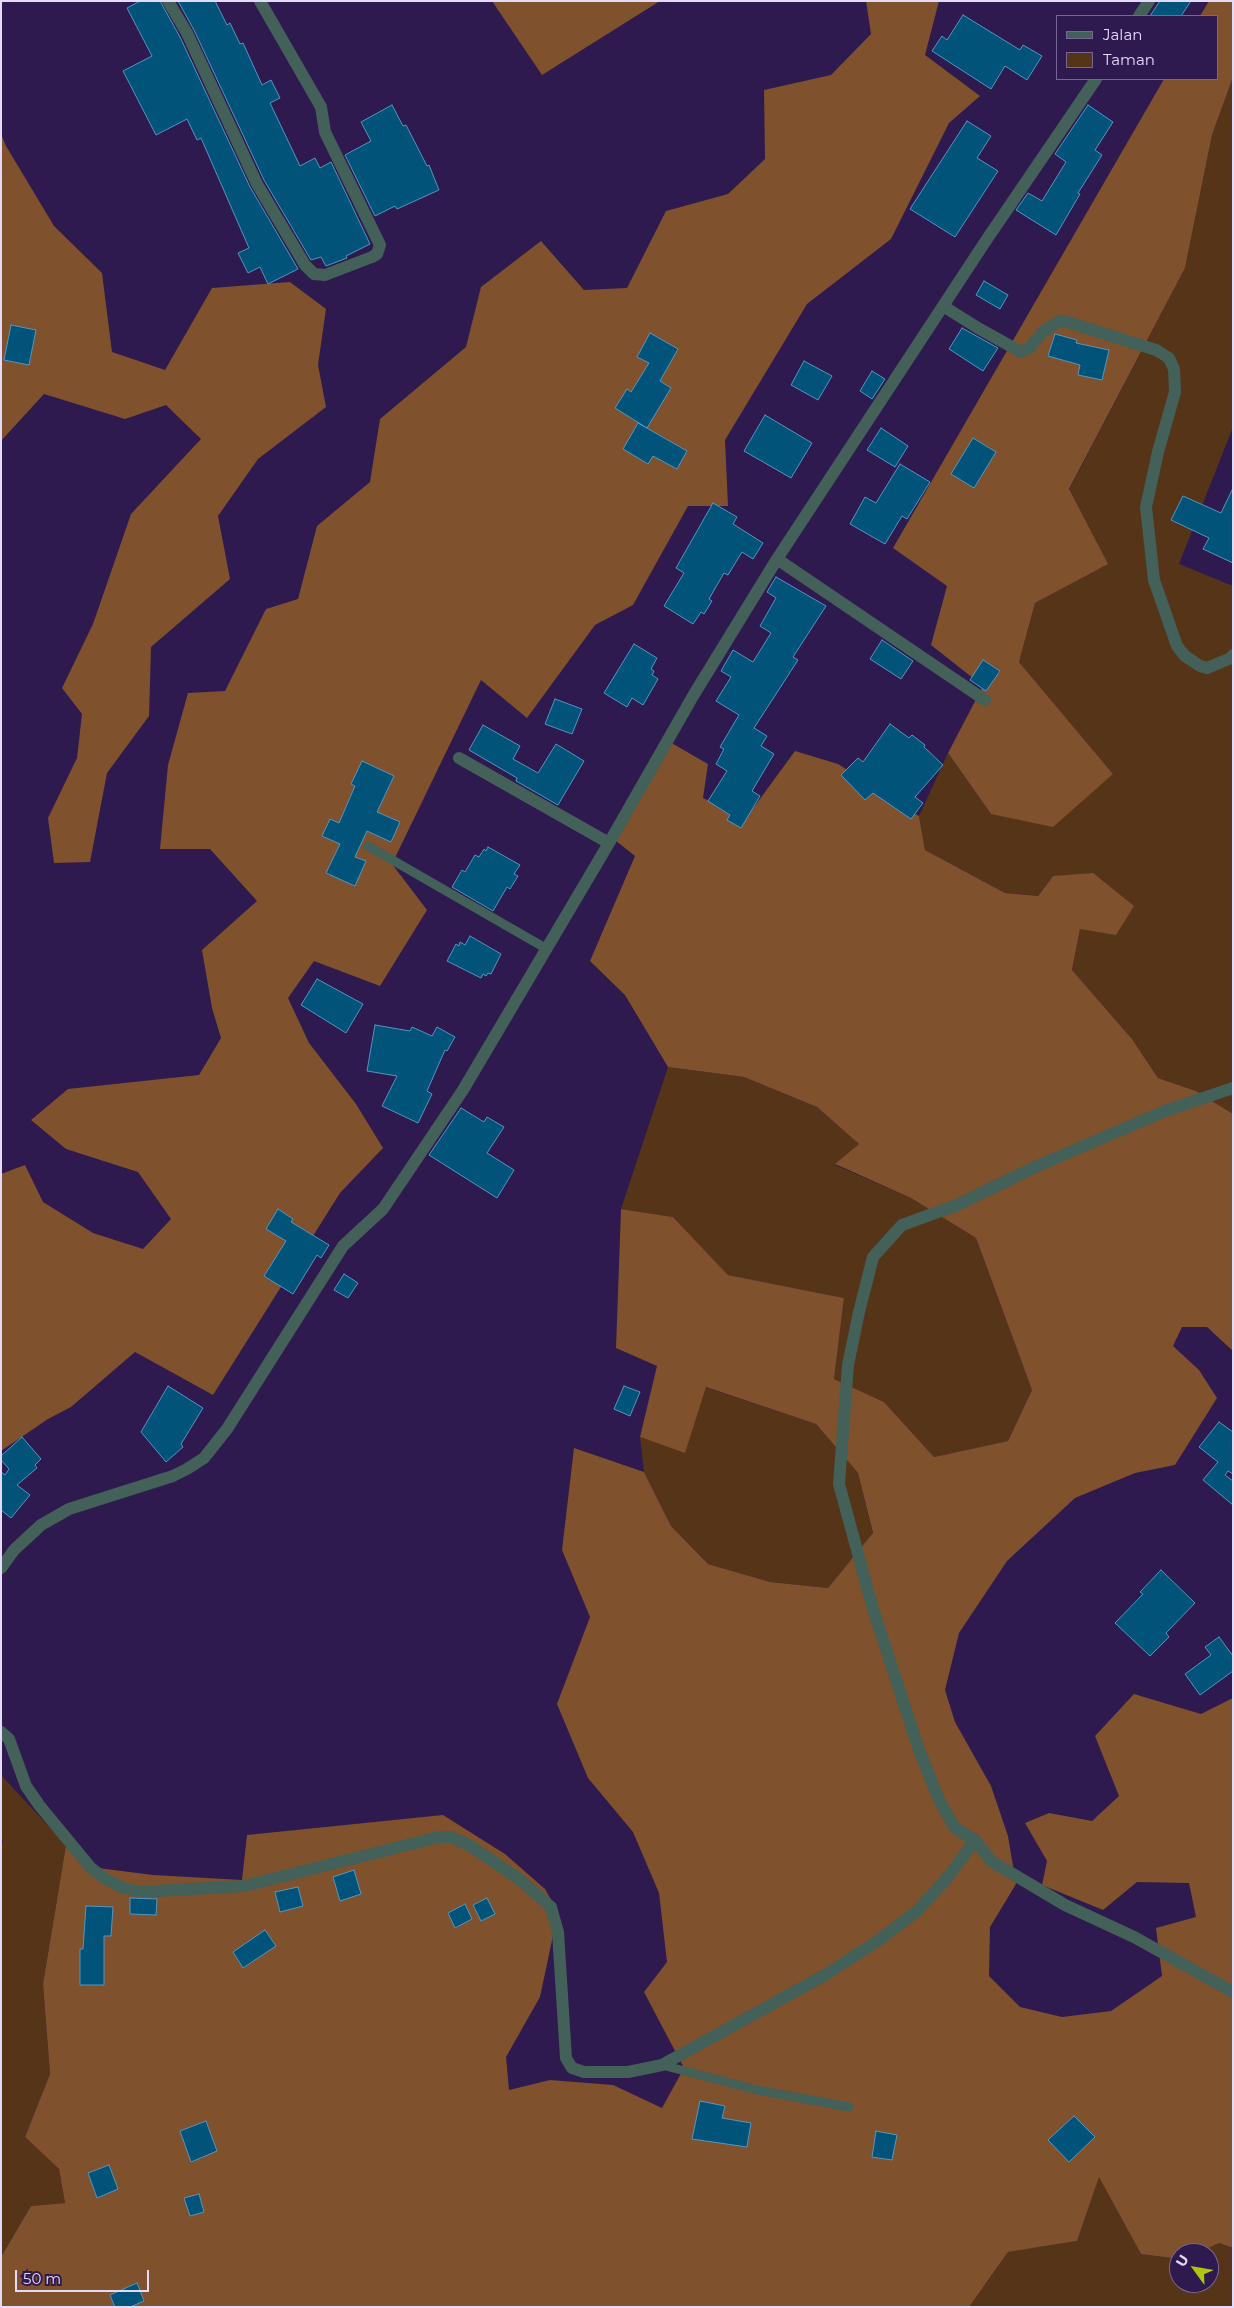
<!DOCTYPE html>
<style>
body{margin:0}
#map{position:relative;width:1234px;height:2308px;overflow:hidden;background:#2e1a4e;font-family:Montserrat,sans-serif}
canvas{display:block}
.frame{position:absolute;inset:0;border:2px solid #e4dafc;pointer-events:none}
.legend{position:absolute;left:1056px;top:15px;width:162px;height:65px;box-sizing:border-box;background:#2e1a4e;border:1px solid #776794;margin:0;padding:6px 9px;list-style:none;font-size:15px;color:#e4dafc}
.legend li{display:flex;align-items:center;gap:10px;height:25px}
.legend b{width:25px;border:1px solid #776794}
.north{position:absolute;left:1169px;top:2243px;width:50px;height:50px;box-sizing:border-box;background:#2e1a4e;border:1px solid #776794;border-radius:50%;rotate:302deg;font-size:14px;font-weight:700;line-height:20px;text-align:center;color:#e4dafc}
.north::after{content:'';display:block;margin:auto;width:18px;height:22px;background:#aec60b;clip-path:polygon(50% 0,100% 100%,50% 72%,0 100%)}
.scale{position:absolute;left:15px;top:2270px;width:134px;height:22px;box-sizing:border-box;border:2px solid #e4dafc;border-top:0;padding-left:6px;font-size:15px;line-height:18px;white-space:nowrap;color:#e4dafc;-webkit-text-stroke:4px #2e1a4e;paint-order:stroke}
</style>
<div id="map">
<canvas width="1234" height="2308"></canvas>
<div class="frame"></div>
<ul class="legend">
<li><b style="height:6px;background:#436059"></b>Jalan</li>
<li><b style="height:14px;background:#563418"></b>Taman</li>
</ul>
<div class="north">U</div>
<div class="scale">50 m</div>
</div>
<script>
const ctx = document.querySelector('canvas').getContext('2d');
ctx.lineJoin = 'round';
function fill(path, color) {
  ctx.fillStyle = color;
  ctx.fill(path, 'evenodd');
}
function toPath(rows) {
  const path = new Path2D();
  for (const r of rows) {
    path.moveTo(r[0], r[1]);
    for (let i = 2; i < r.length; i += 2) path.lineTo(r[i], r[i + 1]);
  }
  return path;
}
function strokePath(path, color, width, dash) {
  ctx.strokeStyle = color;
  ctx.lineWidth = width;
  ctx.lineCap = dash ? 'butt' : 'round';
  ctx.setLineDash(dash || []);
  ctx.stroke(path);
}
const green = toPath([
 [1233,77,1233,427,1179,564,1233,586,1233,1114,1196,1091,1158,1078,1132,1039,1072,970,1080,929,1053,876,1038,896,1005,893,925,850,919,816,948,753,991,814,1113,774,1019,662,1035,603,1107,564,1069,490,1185,268,1212,135],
 [668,1067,744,1077,817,1107,859,1144,835,1165,911,1198,976,1238,1032,1390,1008,1441,934,1457,884,1402,834,1379,844,1298,728,1275,673,1217,621,1209],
 [705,1387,816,1424,858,1473,873,1534,828,1588,770,1582,708,1564,671,1526,644,1472,640,1437,685,1452],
 [1,1775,66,1845,43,1984,50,2074,25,2137,59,2169,65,2203,31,2206,1,2257,1,1845,3,1842,1,1834],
 [1099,2176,1141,2254,1179,2259,1179,2283,1209,2283,1209,2253,1198,2253,1219,2243,1233,2248,1233,2307,969,2307,1008,2252,1077,2241]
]);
const forest = toPath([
 [492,1,660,1,542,75],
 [866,1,939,1,925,55,980,96,949,123,891,239,807,304,725,440,728,506,688,506,633,605,595,625,527,718,481,680,392,864,427,910,380,986,314,961,288,998,309,1043,356,1104,383,1148,340,1193,213,1395,135,1352,71,1407,48,1419,1,1451,1,1174,25,1165,43,1202,93,1233,143,1249,171,1219,138,1172,66,1149,31,1120,68,1089,199,1075,221,1038,212,1008,202,950,257,901,210,849,160,849,168,765,188,693,225,691,266,609,298,599,317,526,370,482,380,419,466,347,481,287,541,241,584,290,627,288,666,211,728,194,765,159,764,90,831,75,871,34],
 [1209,1,1233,1,1233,77,1212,135,1185,268,1069,489,1108,564,1035,603,1019,662,1113,774,1053,827,991,814,948,753,983,686,931,645,947,586,893,548,1164,79,1218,79,1218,16,1200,16],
 [1,134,6,146,54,226,102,273,112,352,165,370,212,288,290,282,326,309,318,365,326,407,258,459,218,516,230,579,151,647,149,716,107,773,90,862,54,863,48,818,77,758,82,714,62,688,93,624,131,514,201,439,166,405,125,419,44,394,1,441],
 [668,741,708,764,703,798,746,818,795,751,838,764,919,816,925,850,1005,893,1038,896,1053,876,1093,873,1134,906,1116,935,1080,929,1072,970,1132,1039,1158,1078,1196,1091,1233,1114,1233,1351,1207,1327,1182,1327,1173,1346,1199,1370,1217,1398,1175,1465,1135,1473,1075,1498,1007,1561,959,1633,945,1690,955,1722,991,1786,1008,1836,1016,1884,990,1927,989,1976,1020,2007,1062,2017,1111,2011,1162,1976,1156,1928,1196,1917,1189,1883,1137,1882,1103,1910,1042,1885,1047,1861,1025,1823,1049,1813,1092,1821,1119,1796,1095,1736,1134,1694,1201,1714,1233,1698,1233,2248,1219,2243,1198,2253,1179,2253,1179,2259,1141,2254,1099,2177,1077,2241,1008,2252,969,2307,1,2307,1,2257,31,2206,65,2203,59,2169,25,2137,50,2074,43,1984,66,1845,98,1868,153,1875,242,1880,247,1835,443,1815,505,1854,545,1889,558,1912,540,1997,506,2057,509,2090,550,2080,613,2085,662,2108,684,2068,644,1992,667,1962,659,1893,633,1832,588,1778,557,1704,590,1617,562,1550,574,1448,644,1472,671,1526,708,1564,770,1582,828,1588,873,1533,858,1473,816,1424,706,1387,685,1453,640,1437,657,1366,616,1348,621,1209,673,1217,728,1275,844,1298,834,1379,884,1402,934,1457,1008,1441,1032,1390,976,1238,911,1198,835,1164,859,1144,817,1107,744,1077,668,1067,625,995,590,961,635,856,611,837]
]);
const building = toPath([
 [140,1,160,1,180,37,250,187,298,269,268,284,260,267,248,273,238,253,249,248,201,138,197,140,187,119,156,135,123,71,152,56,127,8,140,1],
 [178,1,215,1,227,25,230,23,240,44,243,43,262,85,271,80,280,98,270,103,300,166,315,158,320,168,331,162,370,244,346,256,347,258,326,266,321,257,311,260,264,180,194,30,178,1],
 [1160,1,1191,1,1181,16,1150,16,1160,1],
 [963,15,1020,50,1023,45,1042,56,1027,80,1005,66,991,89,932,51,942,36,947,40,963,15],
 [392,105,403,126,406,125,427,166,429,165,439,190,397,209,395,206,375,216,345,155,371,141,361,122,392,105],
 [1088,105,1113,122,1095,150,1102,155,1078,193,1080,194,1056,235,1016,210,1028,193,1042,201,1066,162,1055,154,1088,105],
 [967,121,991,136,977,158,998,171,955,237,910,209,967,121],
 [984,281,1008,295,1000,309,976,295,984,281],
 [11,325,36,330,29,365,4,360,11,325],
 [962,328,998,348,983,371,949,349,962,328],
 [650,333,678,349,660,381,671,388,647,428,615,408,627,389,631,392,649,363,637,357,650,333],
 [1055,334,1077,340,1076,343,1109,350,1102,380,1078,375,1080,365,1048,356,1055,334],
 [804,361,832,376,818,400,791,385,804,361],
 [872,371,885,379,872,399,860,391,872,371],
 [765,415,812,443,791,478,744,451,765,415],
 [638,423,687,451,677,469,653,456,648,464,623,449,638,423],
 [881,428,908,446,895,467,867,450,881,428],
 [973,438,996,452,974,488,951,474,973,438],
 [900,464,930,482,907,519,902,516,885,544,850,524,865,497,876,503,900,464],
 [1233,488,1233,563,1203,549,1209,538,1171,520,1183,496,1221,513,1233,488],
 [713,503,737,517,733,524,763,543,753,559,742,552,728,575,724,573,709,599,712,601,704,614,701,612,693,624,664,606,684,573,676,568,713,503],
 [776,577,826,606,793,657,798,660,754,728,767,736,761,746,774,754,752,791,760,796,741,828,727,820,730,815,708,801,727,771,716,764,724,749,720,747,739,715,716,701,731,677,721,671,733,650,753,662,771,633,760,626,776,598,767,592,776,577],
 [882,640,913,661,901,679,870,659,882,640],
 [634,644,657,658,651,669,654,671,652,675,658,679,643,705,632,698,627,707,604,693,634,644],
 [983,660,1000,671,986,691,970,680,983,660],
 [555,699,582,709,572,734,545,724,555,699],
 [890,724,909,738,912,735,925,745,924,747,943,765,915,797,923,803,911,819,873,793,865,800,841,775,858,758,863,762,890,724],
 [483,725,520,746,513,759,538,773,556,744,584,761,558,805,516,781,517,778,469,750,483,725],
 [362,761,394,776,377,812,400,822,391,842,367,831,355,857,366,861,355,886,326,873,340,844,322,836,330,819,339,823,355,786,351,784,362,761],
 [488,847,520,865,514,874,518,876,510,889,507,887,493,911,452,887,462,870,465,872,475,855,479,857,484,849,486,851,488,847],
 [470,936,501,954,491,974,488,973,486,976,483,974,481,978,447,961,456,944,459,946,460,942,465,945,470,936],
 [317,979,363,1004,346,1033,301,1005,317,979],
 [375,1025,410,1031,412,1027,432,1036,437,1027,455,1037,447,1051,445,1050,427,1091,432,1094,418,1123,382,1106,397,1076,367,1071,375,1025],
 [461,1108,484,1122,487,1117,504,1127,487,1153,514,1170,497,1198,429,1155,461,1108],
 [278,1209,293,1219,291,1222,329,1245,321,1258,317,1255,293,1294,264,1276,286,1241,266,1229,278,1209],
 [344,1274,358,1283,348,1298,334,1290,344,1274],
 [168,1386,203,1408,181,1444,183,1447,166,1462,141,1432,168,1386],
 [624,1386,640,1392,630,1416,614,1409,624,1386],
 [1219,1422,1233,1432,1233,1474,1228,1471,1225,1475,1233,1481,1233,1505,1203,1480,1218,1462,1199,1447,1219,1422],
 [22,1437,41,1459,35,1465,37,1468,17,1485,30,1495,11,1518,1,1510,1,1472,5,1475,9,1469,1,1460,1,1456,22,1437],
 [1161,1570,1195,1603,1166,1633,1169,1637,1150,1656,1115,1623,1143,1594,1140,1592,1161,1570],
 [1219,1637,1233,1656,1233,1671,1200,1695,1185,1674,1211,1655,1205,1647,1219,1637],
 [354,1870,361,1894,340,1901,333,1877,354,1870],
 [298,1887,303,1906,280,1912,275,1892,298,1887],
 [130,1898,157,1899,156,1915,130,1914,130,1898],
 [487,1898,495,1914,481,1921,473,1905,487,1898],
 [465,1904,472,1919,455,1928,448,1913,465,1904],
 [86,1906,113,1907,111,1936,104,1936,104,1985,80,1985,80,1949,83,1949,86,1906],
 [265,1930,276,1946,243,1968,233,1952,265,1930],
 [700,2101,725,2106,722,2118,751,2123,747,2147,692,2139,700,2101],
 [1074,2116,1095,2137,1069,2162,1048,2140,1074,2116],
 [206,2121,217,2151,191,2162,180,2131,206,2121],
 [876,2131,897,2135,892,2160,872,2157,876,2131],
 [109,2165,118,2189,97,2198,88,2173,109,2165],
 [199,2194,204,2212,190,2216,184,2198,199,2194],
 [137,2283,144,2301,130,2307,115,2307,110,2295,137,2283]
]);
const lane = toPath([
 [368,846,547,949],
 [662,2065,757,2090,849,2107]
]);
const street = toPath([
 [168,1,187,33,257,184,305,265,314,274,325,275,372,257,377,254,380,245,325,132,321,107,260,1],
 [1139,16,1149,1],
 [943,306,978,328,1021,352,1029,348,1044,331,1058,322,1064,321,1156,350,1169,358,1174,369,1175,392,1158,452,1146,507,1154,580,1177,646,1185,656,1200,666,1207,668,1231,658,1233,655],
 [777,559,985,700],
 [459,758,609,843],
 [1233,1088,1165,1111,1035,1167,957,1205,902,1225,873,1257,859,1312,848,1365,839,1484,873,1609,918,1747,939,1800,955,1828,975,1840,991,1861,1065,1905,1134,1937,1233,1992],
 [1,1568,14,1550,41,1525,69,1509,173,1476,187,1469,204,1458,227,1429,343,1246,383,1209,463,1090,609,843,693,696,777,559,985,242,1096,79],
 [1,1732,9,1739,26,1786,39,1805,91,1868,104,1878,121,1887,137,1891,156,1891,244,1886,439,1837,451,1837,469,1845,519,1879,551,1907,558,1932,566,2058,572,2068,584,2072,628,2072,662,2065,825,1975,879,1940,917,1911,948,1877,975,1840]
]);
fill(green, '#563418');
fill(forest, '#7f512c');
fill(building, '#025379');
strokePath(building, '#5496c0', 1);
strokePath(lane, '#436059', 9);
strokePath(street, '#436059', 12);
</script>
